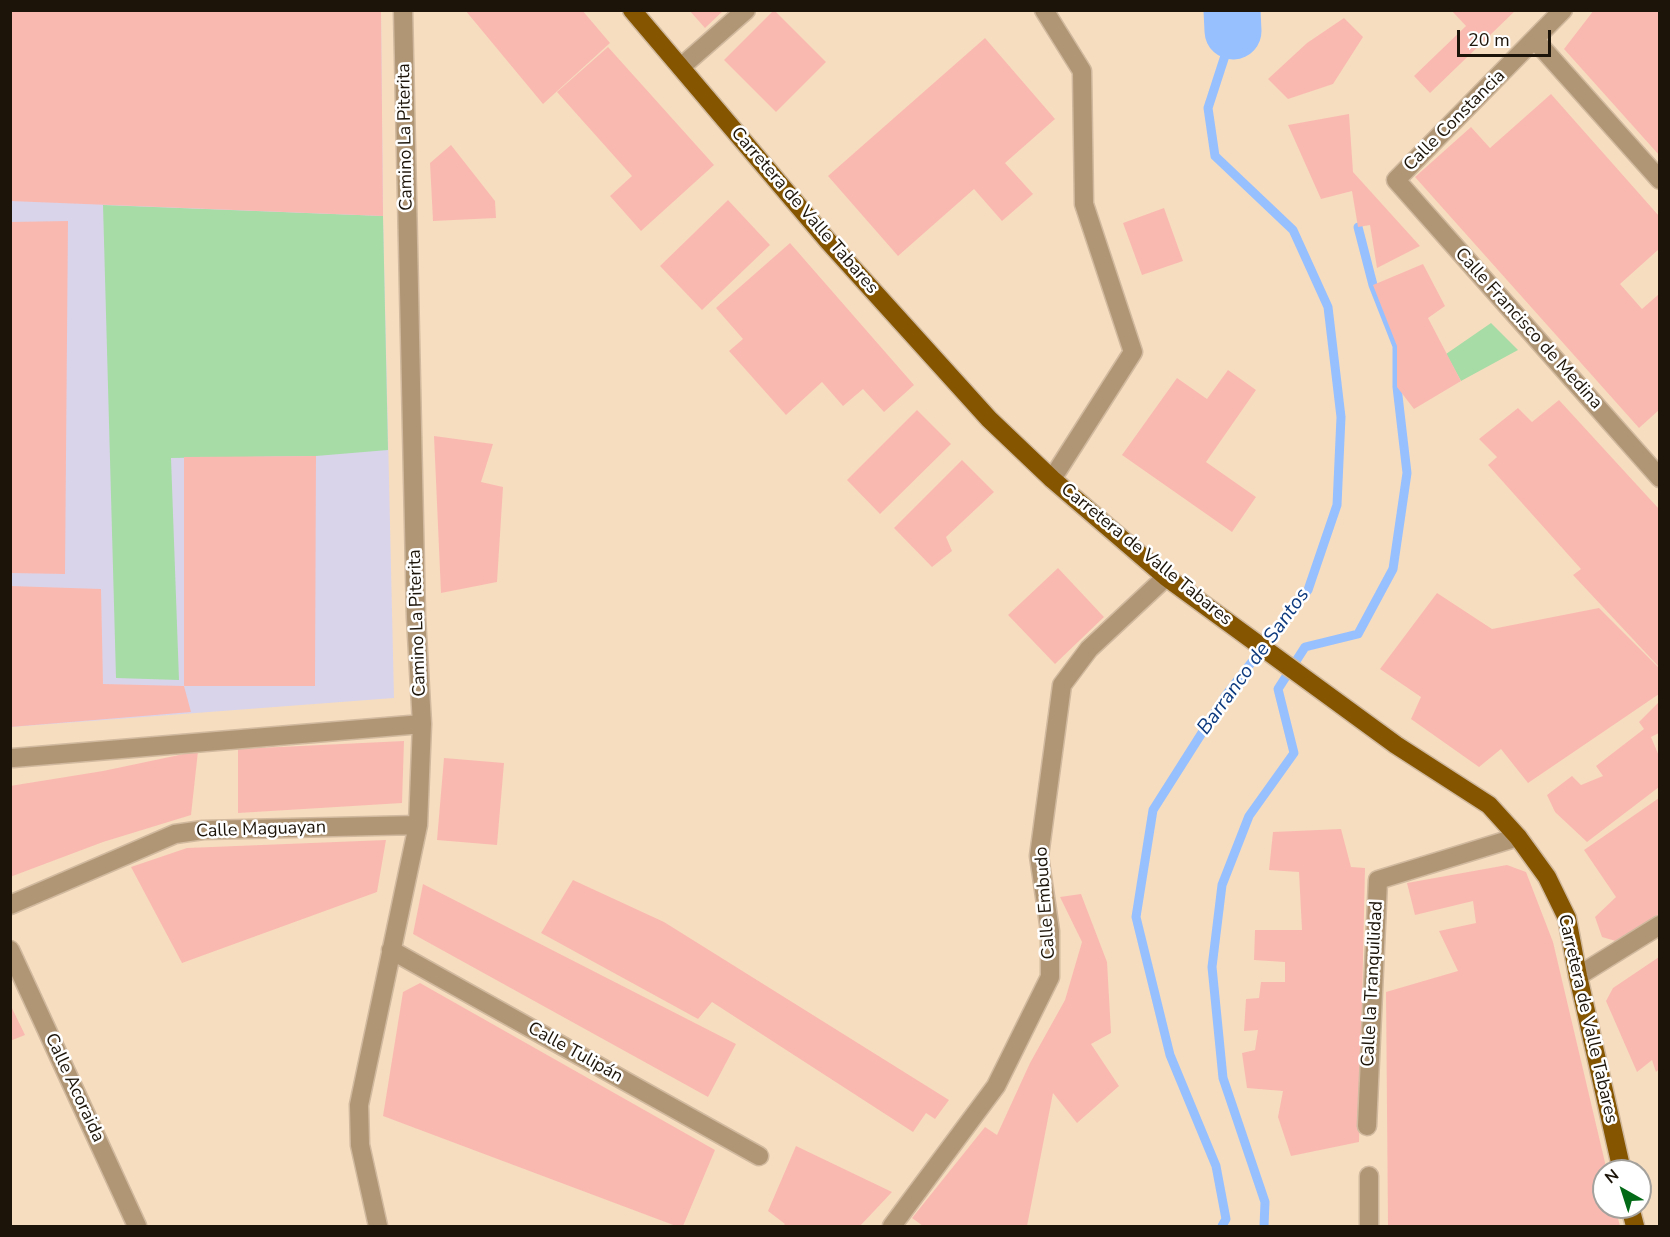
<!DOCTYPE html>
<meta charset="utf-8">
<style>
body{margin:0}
#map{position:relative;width:1670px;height:1237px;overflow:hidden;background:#f7ddbf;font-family:"Nunito Sans",sans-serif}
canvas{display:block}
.frame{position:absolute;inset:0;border:12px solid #1c1409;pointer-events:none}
.north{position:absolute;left:1592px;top:1159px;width:60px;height:60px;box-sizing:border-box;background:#fff;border:2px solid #a4a19d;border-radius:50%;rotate:321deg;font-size:16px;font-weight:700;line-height:24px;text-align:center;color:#1c1409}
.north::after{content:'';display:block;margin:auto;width:21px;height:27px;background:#036a17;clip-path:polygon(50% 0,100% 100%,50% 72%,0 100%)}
.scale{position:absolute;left:1457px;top:30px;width:94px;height:27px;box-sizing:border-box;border:3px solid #1c1409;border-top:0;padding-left:8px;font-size:18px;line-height:21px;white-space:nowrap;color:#1c1409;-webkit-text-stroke:4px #fff;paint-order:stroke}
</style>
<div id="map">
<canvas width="1670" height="1237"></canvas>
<div class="frame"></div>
<div class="north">N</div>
<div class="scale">20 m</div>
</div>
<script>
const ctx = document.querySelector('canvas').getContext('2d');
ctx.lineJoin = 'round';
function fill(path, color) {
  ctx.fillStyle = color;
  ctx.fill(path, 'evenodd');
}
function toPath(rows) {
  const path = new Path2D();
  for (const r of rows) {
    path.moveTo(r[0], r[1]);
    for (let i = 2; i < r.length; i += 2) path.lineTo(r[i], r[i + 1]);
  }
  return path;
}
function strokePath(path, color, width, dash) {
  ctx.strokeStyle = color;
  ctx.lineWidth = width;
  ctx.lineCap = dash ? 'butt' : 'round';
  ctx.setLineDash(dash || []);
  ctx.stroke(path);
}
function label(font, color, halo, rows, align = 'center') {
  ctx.font = font + ' "Nunito Sans",sans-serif';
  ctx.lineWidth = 5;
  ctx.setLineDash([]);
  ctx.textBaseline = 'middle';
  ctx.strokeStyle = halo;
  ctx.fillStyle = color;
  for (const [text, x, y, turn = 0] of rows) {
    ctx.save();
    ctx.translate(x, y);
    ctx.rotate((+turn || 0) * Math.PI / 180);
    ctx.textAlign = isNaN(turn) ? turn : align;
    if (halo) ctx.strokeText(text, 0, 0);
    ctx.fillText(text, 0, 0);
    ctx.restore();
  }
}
const education = toPath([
 [11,11,381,11,383,216,394,698,11,727]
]);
const green = toPath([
 [103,205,383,216,388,450,316,456,171,458,179,680,116,678],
 [1491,323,1518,350,1461,381,1446,354]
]);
const stream = toPath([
 [1222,1226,1226,1219,1216,1166,1170,1055,1136,917,1153,810,1226,695,1308,590,1337,505,1341,417,1328,307,1293,230,1215,156,1208,108,1233,31],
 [1264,1226,1265,1202,1223,1078,1212,967,1222,885,1249,816,1294,753,1278,689,1305,647,1358,634,1393,569,1407,473,1397,387,1397,346,1373,285,1358,227]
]);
const river = toPath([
 [1232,10,1233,31]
]);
const building = toPath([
 [10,10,381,10,383,216,10,201],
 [465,10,582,10,610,43,543,104],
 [689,10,724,10,705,28],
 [774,10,826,62,776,112,724,60],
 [1451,10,1516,10,1430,93,1414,76,1466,26],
 [1594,10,1659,10,1659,155,1564,49],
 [1344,18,1363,37,1333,84,1288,99,1268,79,1307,43],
 [985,38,1055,119,1005,163,1033,194,1002,221,974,189,898,256,828,176],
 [608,47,714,165,641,231,610,196,632,176,557,92],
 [1551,94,1659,216,1659,249,1620,284,1642,309,1659,294,1659,410,1639,428,1415,177,1471,127,1490,148],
 [1349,114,1353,172,1420,246,1377,268,1370,225,1358,227,1352,191,1321,199,1288,125],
 [451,145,495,201,496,218,433,221,430,163],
 [728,200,770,245,702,310,660,266],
 [1164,208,1183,261,1142,275,1123,223],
 [68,221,65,574,10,573,10,222],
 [790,243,914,385,884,412,863,389,843,406,822,382,786,415,729,351,743,339,716,308],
 [1423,264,1445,306,1428,318,1461,381,1414,409,1397,387,1397,346,1373,285],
 [1228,370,1256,390,1206,462,1256,497,1232,532,1122,455,1177,378,1207,399],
 [1559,400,1659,509,1659,667,1573,575,1581,569,1488,465,1497,457,1479,439,1518,408,1532,422],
 [917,410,951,444,880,514,847,480],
 [434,436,493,444,481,482,503,487,497,582,441,593],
 [316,456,315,686,184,686,184,457],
 [962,460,994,492,946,537,952,551,932,567,894,528],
 [1058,568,1104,617,1055,664,1008,615],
 [10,586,101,589,103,684,184,686,191,712,10,727],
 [1437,593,1492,629,1599,608,1659,668,1659,694,1528,783,1501,749,1479,767,1411,719,1421,697,1380,669],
 [1659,702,1659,733,1651,737,1659,756,1659,787,1587,842,1555,812,1547,795,1572,776,1581,785,1603,776,1596,766,1644,729,1639,722],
 [404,741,402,803,238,813,238,749],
 [198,751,191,815,103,842,10,877,10,786,103,771],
 [444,758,504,763,497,845,437,840],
 [1659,798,1659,914,1619,942,1602,937,1595,917,1616,897,1584,850],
 [1341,829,1351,867,1365,868,1359,1142,1291,1156,1278,1117,1283,1091,1247,1088,1242,1053,1255,1050,1258,1030,1244,1031,1246,999,1259,998,1261,982,1285,982,1285,962,1254,960,1255,930,1302,930,1299,872,1269,870,1273,832],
 [386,840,377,892,182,963,131,867,187,848],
 [1507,865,1526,872,1553,942,1607,1171,1604,1171,1604,1207,1615,1207,1620,1226,1388,1226,1386,992,1458,971,1439,931,1476,923,1473,901,1415,915,1407,883],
 [573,880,664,922,949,1100,935,1119,926,1113,913,1132,712,1002,698,1019,541,933],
 [423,884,736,1044,708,1097,413,934],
 [1081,894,1107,962,1111,1033,1091,1044,1119,1086,1077,1123,1053,1093,1027,1226,923,1226,912,1218,985,1127,997,1135,1030,1063,1065,1000,1082,942,1060,897],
 [1659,957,1659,1069,1656,1072,1652,1060,1637,1072,1606,1001,1613,988],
 [420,983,715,1150,683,1226,676,1226,383,1116,403,992],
 [10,1004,25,1035,10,1041],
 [796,1146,892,1192,860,1226,783,1226,785,1224,768,1211]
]);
const minor = toPath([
 [1044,10,1082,71,1084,204,1133,352,1052,479],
 [1563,10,1396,180,1660,478],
 [1535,40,1660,180],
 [681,67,746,10],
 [13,758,422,724],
 [10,905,175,834,203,830,418,825],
 [10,950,137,1226],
 [391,950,759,1156],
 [1578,976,1660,925],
 [1367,1126,1378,880,1518,837],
 [1369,1176,1369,1226],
 [378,1226,360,1145,359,1105,418,825,422,724,416,617,403,10],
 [892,1226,996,1086,1050,977,1050,931,1039,856,1062,685,1089,649,1166,577]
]);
const major = toPath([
 [632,10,828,241,989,419,1052,479,1166,577,1396,745,1489,805,1518,837,1547,877,1567,918,1578,976,1622,1171],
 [1630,1207,1635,1226]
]);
const streetNames = [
 ["Calle Constancia",1455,121,-45],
 ["Camino La Piterita",406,137,-91],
 ["Carretera de Valle Tabares",804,211,49],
 ["Calle Francisco de Medina",1528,329,48],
 ["Carretera de Valle Tabares",1146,555,39],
 ["Camino La Piterita",418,623,-92],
 ["Calle Maguayan",261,830,-2],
 ["Calle Embudo",1046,903,-94],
 ["Calle la Tranquilidad",1373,984,-87],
 ["Carretera de Valle Tabares",1587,1019,77],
 ["Calle Tulipán",575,1053,29],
 ["Calle Acoraida",74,1088,65]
];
const waterNames = [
 ["Barranco de Santos",1254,662,-54]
];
fill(education, '#dad4ea');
fill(green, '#a7dca7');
strokePath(stream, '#97c0ff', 9);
strokePath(river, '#97c0ff', 57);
fill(building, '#f9b9b1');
strokePath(minor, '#d0b99e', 21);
strokePath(major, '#d0b99e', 21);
strokePath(minor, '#b19675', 18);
strokePath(major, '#855500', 18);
label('18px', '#1c1409', '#fff', streetNames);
label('italic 20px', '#0d3a7e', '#fff', waterNames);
</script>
